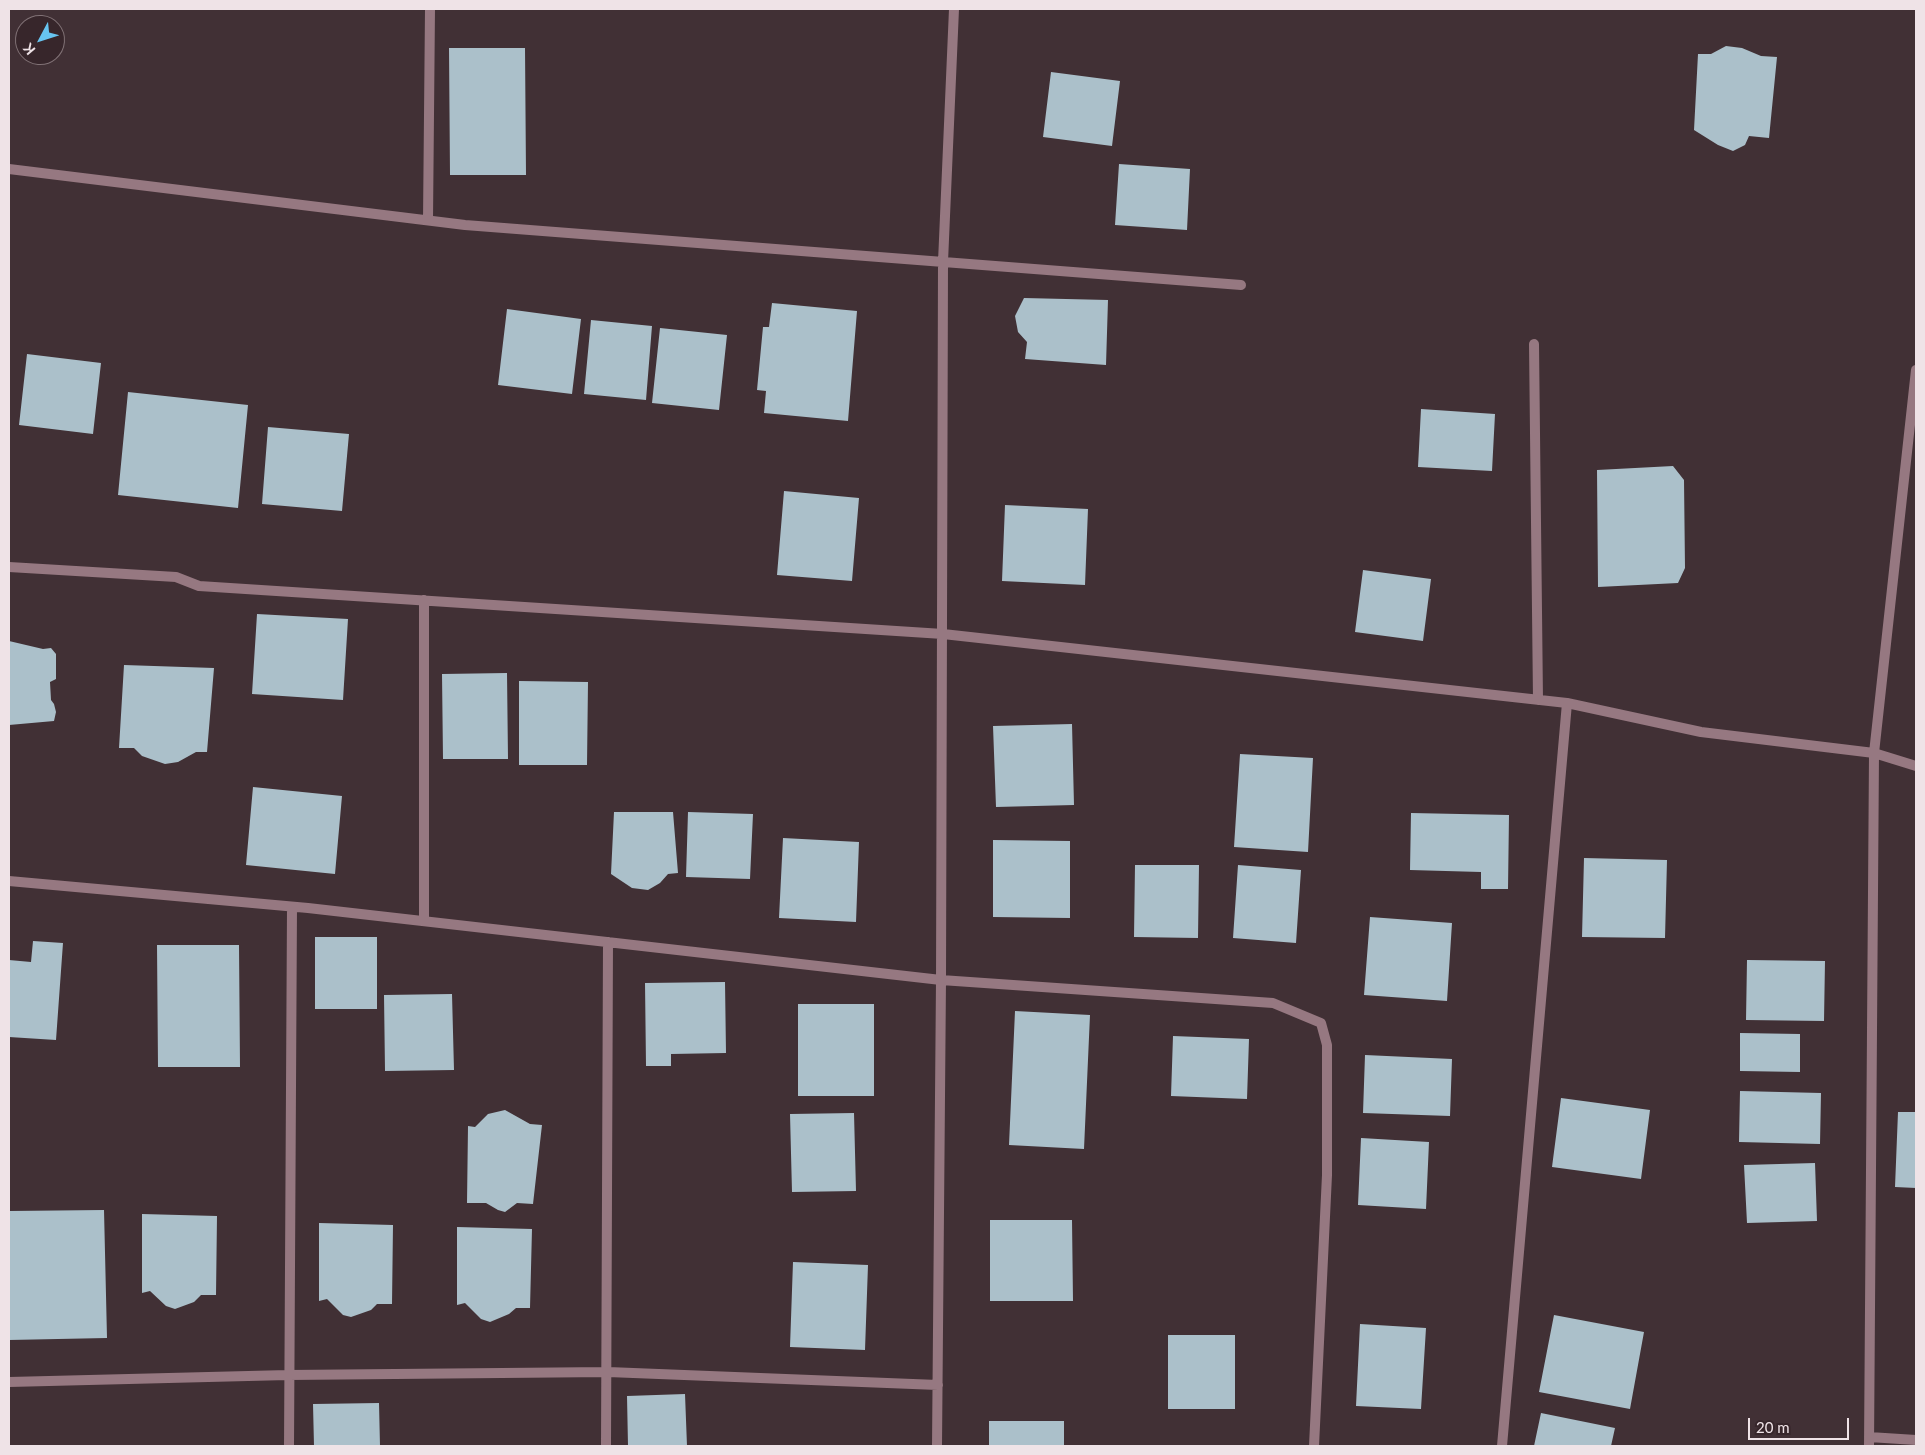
<!DOCTYPE html>
<style>
body{margin:0}
#map{position:relative;width:1925px;height:1455px;overflow:hidden;background:#413035;font-family:Lato,sans-serif}
canvas{display:block}
.frame{position:absolute;inset:0;border:10px solid #efe3e7;pointer-events:none}
.north{position:absolute;left:15px;top:15px;width:50px;height:50px;box-sizing:border-box;background:#37262b;border:1px solid #817276;border-radius:50%;rotate:230deg;font-size:14px;font-weight:700;line-height:20px;text-align:center;color:#efe3e7}
.north::after{content:'';display:block;margin:auto;width:18px;height:22px;background:#67c4f0;clip-path:polygon(50% 0,100% 100%,50% 72%,0 100%)}
.scale{position:absolute;left:1748px;top:1418px;width:101px;height:22px;box-sizing:border-box;border:2px solid #efe3e7;border-top:0;padding-left:6px;font-size:15px;line-height:18px;white-space:nowrap;color:#efe3e7;-webkit-text-stroke:4px #37262b;paint-order:stroke}
</style>
<div id="map">
<canvas width="1925" height="1455"></canvas>
<div class="frame"></div>
<div class="north">K</div>
<div class="scale">20 m</div>
</div>
<script>
const ctx = document.querySelector('canvas').getContext('2d');
ctx.lineJoin = 'round';
function fill(path, color) {
  ctx.fillStyle = color;
  ctx.fill(path, 'evenodd');
}
function toPath(rows) {
  const path = new Path2D();
  for (const r of rows) {
    path.moveTo(r[0], r[1]);
    for (let i = 2; i < r.length; i += 2) path.lineTo(r[i], r[i + 1]);
  }
  return path;
}
function strokePath(path, color, width, dash) {
  ctx.strokeStyle = color;
  ctx.lineWidth = width;
  ctx.lineCap = dash ? 'butt' : 'round';
  ctx.setLineDash(dash || []);
  ctx.stroke(path);
}
const building = toPath([
 [1726,46,1742,48,1761,56,1777,57,1769,138,1749,136,1745,145,1733,151,1718,145,1694,130,1698,54,1711,54],
 [449,48,525,48,526,175,450,175],
 [1051,72,1120,81,1112,146,1043,137],
 [1119,164,1190,169,1187,230,1115,225],
 [1024,298,1108,300,1106,365,1025,359,1027,342,1018,332,1015,316],
 [772,303,857,311,848,421,764,413,766,391,757,390,763,327,769,327],
 [507,309,581,319,572,394,498,385],
 [591,320,652,326,646,400,584,394],
 [660,328,727,335,719,410,652,403],
 [27,354,101,363,93,434,19,425],
 [128,392,248,405,238,508,118,495],
 [1421,409,1495,414,1492,471,1418,467],
 [268,427,349,434,342,511,262,504],
 [1673,466,1684,480,1685,568,1678,583,1598,587,1597,470],
 [784,491,859,498,852,581,777,575],
 [1005,505,1088,509,1085,585,1002,581],
 [1363,570,1431,579,1423,641,1355,632],
 [257,614,348,619,343,700,252,694],
 [9,641,43,649,51,648,56,654,56,679,50,682,51,700,54,704,56,712,54,721,9,725],
 [124,665,214,668,207,752,196,752,178,762,165,764,142,756,134,748,119,748],
 [507,673,508,759,443,759,442,674],
 [519,681,588,682,587,765,519,765],
 [1072,724,1074,805,996,807,993,726],
 [1240,754,1313,758,1308,852,1234,847],
 [253,787,342,796,335,874,246,865],
 [614,812,673,812,678,873,668,874,660,883,648,890,632,888,611,874],
 [688,812,753,814,750,879,686,877],
 [1411,813,1509,815,1508,889,1481,889,1481,872,1410,870],
 [783,838,859,842,856,922,779,918],
 [993,840,1070,841,1070,918,993,917],
 [1584,858,1667,860,1665,938,1582,937],
 [1135,865,1199,865,1198,938,1134,937],
 [1238,865,1301,870,1296,943,1233,938],
 [1370,917,1452,923,1447,1001,1364,995],
 [315,937,377,937,377,1009,315,1009],
 [33,941,63,943,56,1040,9,1037,9,960,31,962],
 [157,945,239,945,240,1067,158,1067],
 [1747,960,1825,961,1824,1021,1746,1020],
 [725,982,726,1053,671,1054,671,1066,646,1066,645,983],
 [452,994,454,1070,385,1071,384,995],
 [798,1004,874,1004,874,1096,798,1096],
 [1015,1011,1090,1015,1084,1149,1009,1145],
 [1740,1033,1800,1034,1800,1072,1740,1071],
 [1173,1036,1249,1039,1247,1099,1171,1096],
 [1365,1055,1452,1059,1450,1116,1363,1113],
 [1740,1091,1821,1093,1820,1144,1739,1142],
 [1561,1098,1650,1110,1641,1179,1552,1167],
 [505,1110,530,1124,542,1125,533,1204,517,1203,505,1212,498,1210,486,1203,467,1203,468,1126,475,1127,488,1114],
 [1898,1112,1916,1112,1916,1188,1895,1187],
 [854,1113,856,1191,792,1192,790,1114],
 [1361,1138,1429,1142,1426,1209,1358,1205],
 [1815,1163,1817,1221,1747,1223,1744,1165],
 [104,1210,107,1338,9,1340,9,1211],
 [142,1214,217,1216,216,1295,201,1295,194,1302,175,1309,166,1306,150,1291,142,1293],
 [990,1220,1072,1220,1073,1301,990,1301],
 [319,1223,393,1225,392,1304,377,1304,371,1310,351,1317,343,1315,327,1299,319,1301],
 [457,1227,532,1229,530,1308,516,1308,509,1314,490,1322,481,1319,465,1303,457,1305],
 [793,1262,868,1265,865,1350,790,1347],
 [1554,1315,1644,1332,1630,1409,1539,1392],
 [1360,1324,1426,1328,1421,1409,1356,1406],
 [1168,1335,1235,1335,1235,1409,1168,1409],
 [685,1394,687,1446,628,1446,627,1396],
 [379,1403,380,1446,314,1446,313,1404],
 [1541,1413,1615,1428,1611,1446,1534,1446],
 [989,1421,1064,1421,1064,1446,989,1446]
]);
const street = toPath([
 [9,169,465,225,1241,285],
 [428,220,430,9],
 [1534,344,1538,700],
 [9,567,176,577,199,586,943,634,1567,703,1701,732,1874,753,1916,766],
 [9,881,308,908,941,980,1273,1003,1321,1023,1327,1045,1327,1175,1314,1446],
 [424,921,424,600],
 [9,1382,288,1375,608,1372,938,1385],
 [1869,1437,1916,1440],
 [289,1446,292,907],
 [606,1446,608,942],
 [937,1446,941,980,943,262,954,9],
 [1502,1446,1567,703],
 [1869,1446,1874,753,1916,370]
]);
fill(building, '#abc0ca');
strokePath(street, '#967881', 10);
</script>
